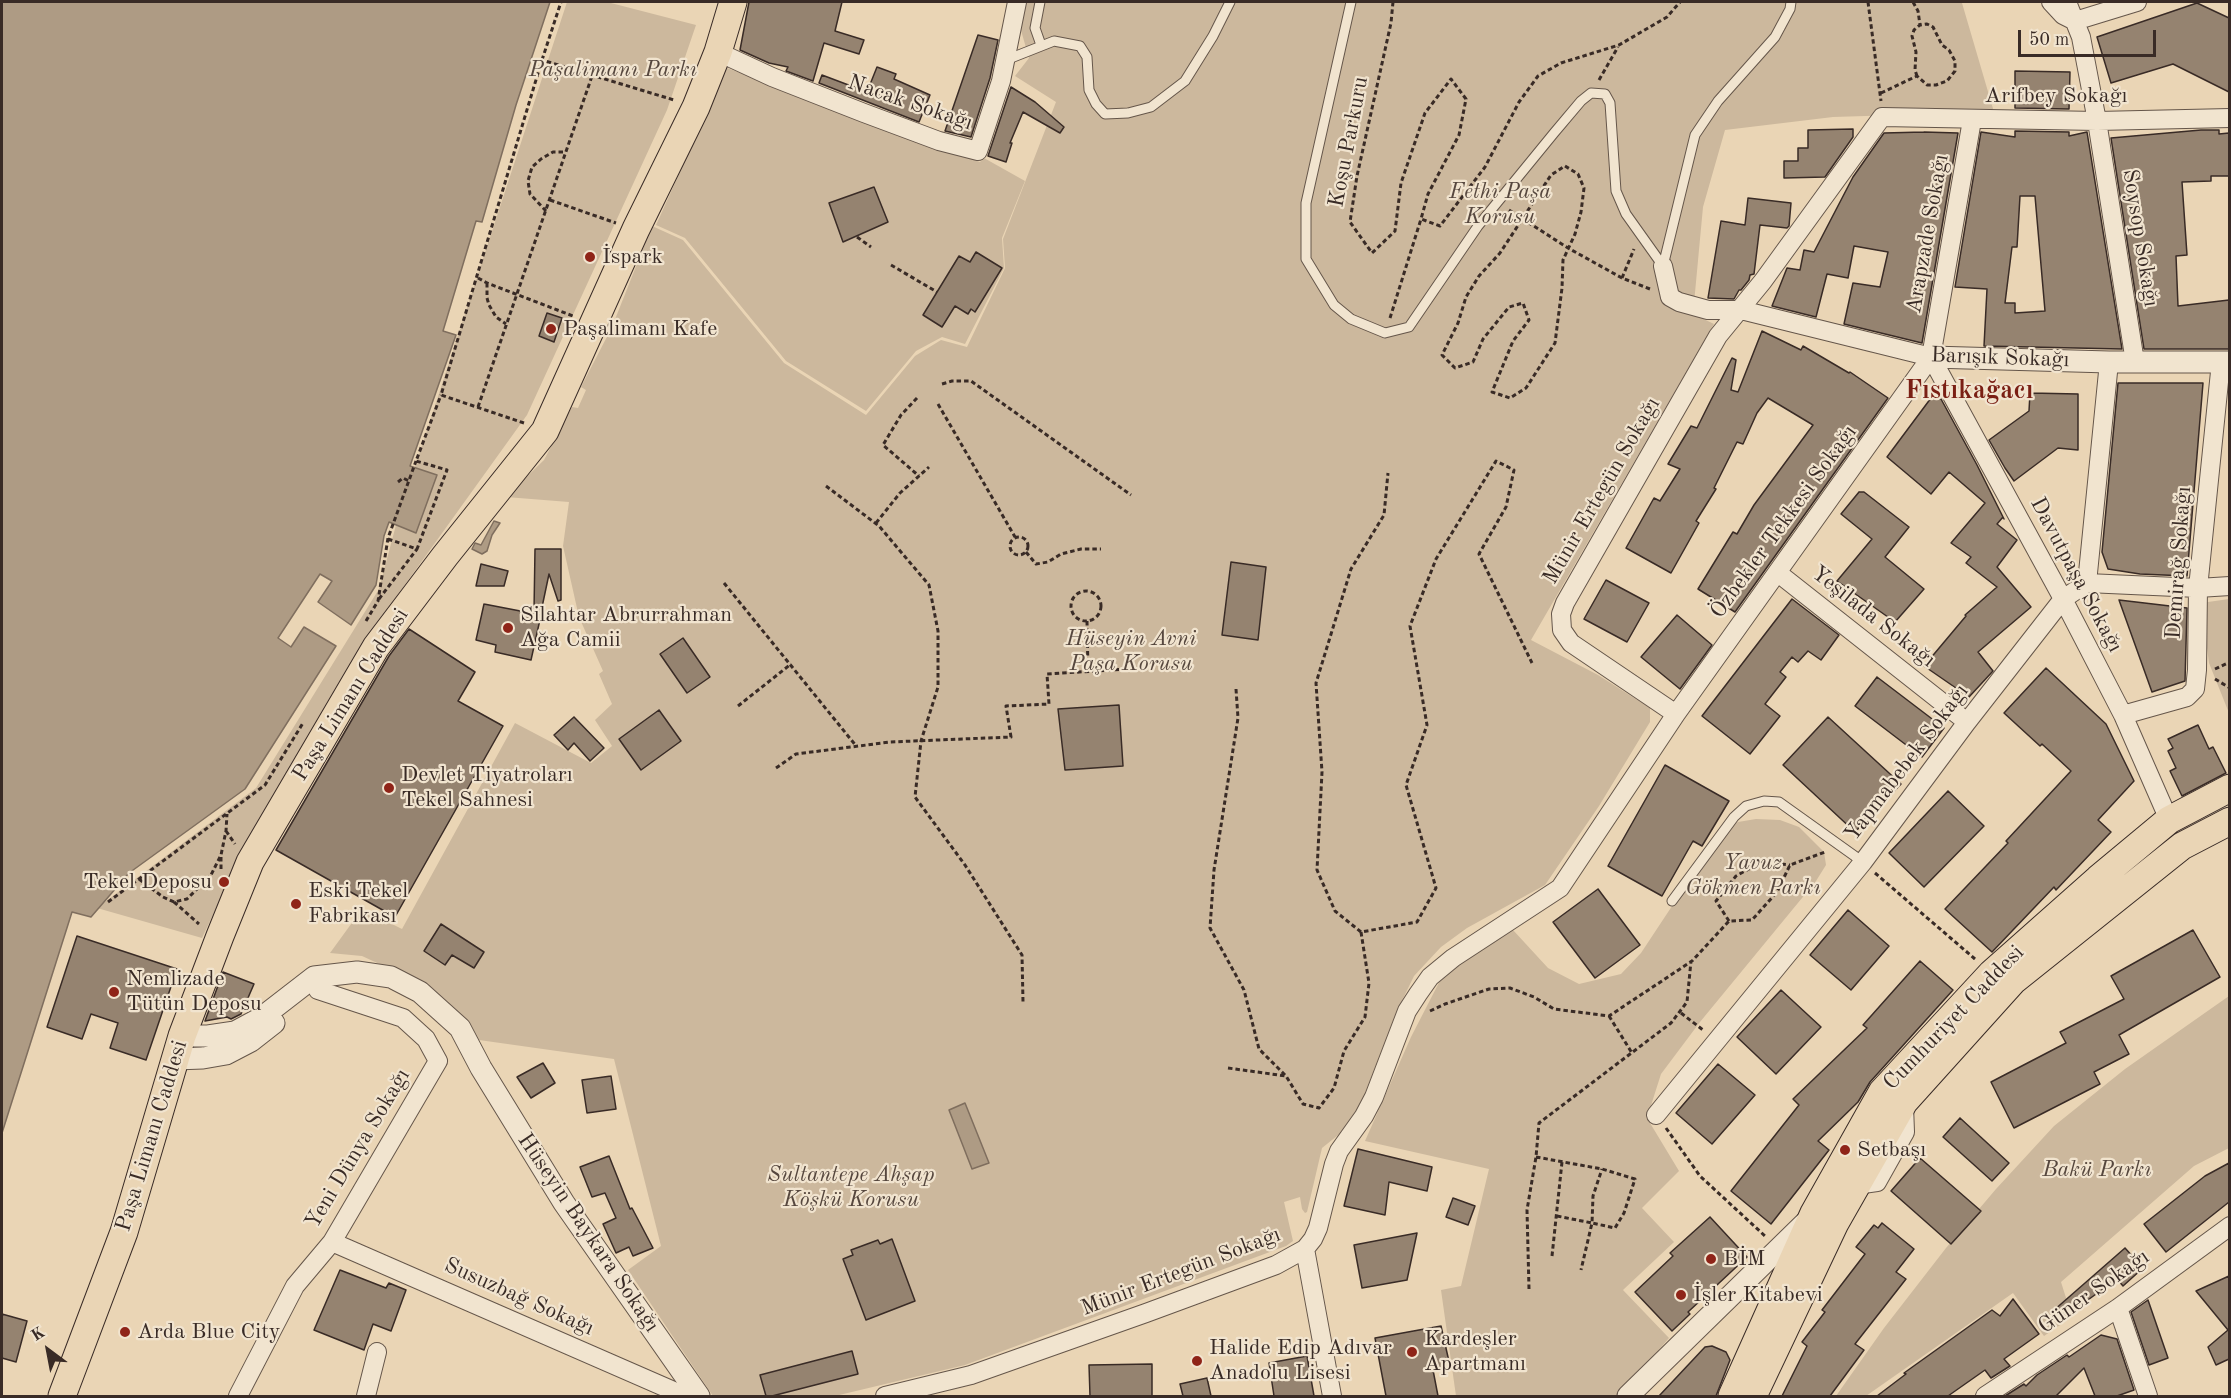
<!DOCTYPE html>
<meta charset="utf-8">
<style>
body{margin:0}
#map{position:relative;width:2231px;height:1398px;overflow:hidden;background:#ead5b5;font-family:"Old Standard TT",serif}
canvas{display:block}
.frame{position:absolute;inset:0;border:3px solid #392b26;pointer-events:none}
.north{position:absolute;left:18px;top:1320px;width:60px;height:60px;-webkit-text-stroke:4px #f1e4cf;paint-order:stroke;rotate:328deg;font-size:16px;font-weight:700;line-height:24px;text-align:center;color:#392b26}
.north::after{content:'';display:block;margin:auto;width:21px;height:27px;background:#392b26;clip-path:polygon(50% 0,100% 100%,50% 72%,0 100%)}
.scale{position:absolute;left:2018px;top:30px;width:138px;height:27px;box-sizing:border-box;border:3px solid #392b26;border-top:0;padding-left:8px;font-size:18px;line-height:21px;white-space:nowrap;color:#392b26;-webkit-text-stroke:4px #f1e4cf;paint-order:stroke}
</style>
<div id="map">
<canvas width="2231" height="1398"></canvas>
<div class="frame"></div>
<div class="north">K</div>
<div class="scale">50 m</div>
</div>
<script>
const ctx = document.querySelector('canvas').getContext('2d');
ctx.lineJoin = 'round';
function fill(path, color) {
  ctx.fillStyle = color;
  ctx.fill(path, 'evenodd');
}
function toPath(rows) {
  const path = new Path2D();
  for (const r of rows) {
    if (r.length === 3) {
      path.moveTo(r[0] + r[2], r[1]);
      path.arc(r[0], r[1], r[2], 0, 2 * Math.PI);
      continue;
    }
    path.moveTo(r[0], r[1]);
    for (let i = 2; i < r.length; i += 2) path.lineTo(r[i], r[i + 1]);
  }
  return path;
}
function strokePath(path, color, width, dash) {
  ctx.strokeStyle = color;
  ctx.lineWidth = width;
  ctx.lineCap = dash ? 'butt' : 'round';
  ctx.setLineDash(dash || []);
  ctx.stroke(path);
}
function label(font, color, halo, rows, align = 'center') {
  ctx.font = font + ' "Old Standard TT",serif';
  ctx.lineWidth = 4.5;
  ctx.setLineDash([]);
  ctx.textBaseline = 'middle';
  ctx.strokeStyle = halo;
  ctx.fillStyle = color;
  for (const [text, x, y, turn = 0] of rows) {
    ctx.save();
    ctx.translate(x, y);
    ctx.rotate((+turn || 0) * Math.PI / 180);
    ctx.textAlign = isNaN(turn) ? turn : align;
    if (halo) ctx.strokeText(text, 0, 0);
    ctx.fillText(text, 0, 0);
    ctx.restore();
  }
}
const green = toPath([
 [567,2,607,2,696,25,667,110,527,415,363,643,246,845,202,938,97,908,256,788,379,589,396,525],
 [1025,2,1957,2,1962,3,1994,112,1833,117,1725,130,1703,207,1693,314,1714,324,1531,640,1598,675,1650,708,1650,722,1599,806,1545,885,1467,928,1441,947,1414,976,1396,1013,1362,1101,1342,1132,1322,1148,1307,1212,1305,1213,1302,1209,1300,1197,1284,1202,1293,1241,1286,1246,965,1365,835,1396,713,1396,628,1270,661,1246,614,1059,479,1040,423,984,362,956,330,953,362,909,402,929,515,723,591,763,612,746,595,720,612,704,599,674,603,671,579,617,563,546,569,502,506,497,544,460,572,407,578,408,586,390,581,387,612,327,652,226,683,240,784,363,866,415,915,356,941,340,967,347,1005,268,1003,239,1056,102,1015,76,1029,58,1020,27],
 [727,68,980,162,984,158,1025,181,1002,238,1004,268,965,344,942,337,916,351,866,411,786,361,685,238,656,225],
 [2229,599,2229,713,2209,663,2201,603],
 [1756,819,1780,820,1799,827,1824,852,1826,865,1816,881,1700,1022,1661,1074,1647,1118,1679,1171,1642,1208,1674,1242,1623,1290,1669,1338,1619,1396,1456,1396,1441,1290,1461,1286,1489,1169,1365,1141,1411,1037,1446,969,1513,930,1548,968,1579,984,1621,974,1641,953,1719,835,1738,822],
 [2229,996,2229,1148,2194,1166,2061,1282,2072,1317,2044,1336,2013,1293,1866,1396,1836,1396,1884,1328,1946,1248,1996,1189,2054,1126,2125,1069]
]);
const water = toPath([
 [2,2,550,2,516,105,482,222,476,221,443,331,456,335,410,466,437,475,416,533,389,522,384,536,376,585,351,625,318,602,332,581,320,574,278,638,291,647,304,627,336,646,245,789,129,873,91,917,72,912,2,1133,2,2],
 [494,521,500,523,492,535,487,551,482,554,472,549,475,543,481,545,494,521],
 [965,1103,989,1163,972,1169,949,1110,965,1103]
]);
const building = toPath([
 [749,2,842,2,835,31,864,40,859,54,824,43,813,81,786,71,788,67,769,63,740,50,749,2],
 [2197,3,2229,18,2229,92,2173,64,2111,83,2097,37,2197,3],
 [978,35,998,40,990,78,971,137,945,131,978,35],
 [877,67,896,74,894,79,930,95,919,122,819,83,822,75,867,92,877,67],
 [2015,71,2070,72,2069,109,2015,108,2015,71],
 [1011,87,1035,102,1064,127,1060,133,1023,112,1010,143,1012,143,1006,162,988,156,1011,87],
 [1853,129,1853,137,1825,177,1784,178,1784,161,1798,161,1798,148,1808,148,1808,130,1853,129],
 [2201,130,2219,130,2219,134,2229,133,2229,176,2211,176,2211,181,2182,182,2187,255,2176,256,2178,306,2229,300,2229,349,2144,349,2111,138,2201,130],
 [2015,131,2069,132,2069,136,2087,132,2122,349,1984,346,1987,289,1955,287,1981,132,2015,137,2015,131],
 [2020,196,2035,196,2045,311,2015,313,2015,303,2005,303,2012,247,2017,247,2020,196],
 [1924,132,1958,133,1922,343,1844,324,1853,283,1880,287,1888,252,1854,246,1848,278,1827,274,1816,317,1772,306,1787,268,1800,270,1804,250,1814,252,1853,177,1884,133,1924,132],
 [874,187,888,222,843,242,829,203,874,187],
 [1748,198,1791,203,1789,226,1787,228,1760,225,1754,274,1750,275,1749,280,1741,290,1739,290,1734,299,1708,298,1721,221,1745,225,1748,198],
 [976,252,1002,268,975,312,971,309,968,314,955,306,942,327,923,315,959,256,970,262,976,252],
 [547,313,562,318,554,342,539,336,547,313],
 [1762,331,1801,350,1803,346,1849,373,1850,372,1888,398,1735,612,1698,589,1733,532,1737,534,1754,505,1813,425,1768,398,1757,413,1743,444,1737,442,1714,488,1716,489,1696,521,1699,523,1671,573,1626,548,1654,498,1660,501,1680,469,1668,464,1691,426,1697,428,1732,358,1736,360,1731,390,1738,392,1762,331],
 [2118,383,2203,383,2187,576,2140,574,2108,569,2102,552,2118,383],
 [2030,393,2078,394,2078,450,2058,448,2014,481,2005,468,1989,440,2029,411,2030,393],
 [1931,398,1941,399,1977,465,2004,519,2003,517,1997,524,2017,540,1997,567,2031,607,1978,652,1993,671,1969,697,1924,666,1966,616,1965,615,1997,587,1966,563,1971,557,1951,543,1985,503,1949,472,1931,494,1887,457,1931,398],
 [1859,492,1864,492,1909,527,1885,557,1924,589,1895,622,1837,581,1872,539,1841,514,1859,492],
 [535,549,561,549,561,600,558,601,549,574,541,612,534,611,535,549],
 [1231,562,1266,567,1258,640,1222,635,1231,562],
 [481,564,508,571,504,586,476,586,481,564],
 [1606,580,1649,603,1627,642,1584,619,1606,580],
 [1792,599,1839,635,1821,660,1808,651,1798,662,1792,657,1780,672,1786,677,1765,704,1780,716,1750,754,1702,716,1792,599],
 [2119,600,2187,608,2185,681,2152,692,2119,600],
 [484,604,541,615,531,660,495,652,496,645,476,640,484,604],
 [1677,615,1712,645,1680,689,1641,657,1677,615],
 [409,629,475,672,458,701,503,726,395,917,276,850,389,656,409,629],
 [683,638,710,677,687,693,660,654,683,638],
 [2046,668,2106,724,2134,781,2098,820,2111,832,2056,890,2054,887,1992,952,1945,909,2008,843,2006,841,2071,771,2042,744,2040,746,2004,713,2046,668],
 [1877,677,1944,728,1922,757,1855,706,1877,677],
 [1119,705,1123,766,1065,770,1058,709,1119,705],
 [659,710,681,741,641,770,619,739,659,710],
 [574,717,604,748,590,761,574,743,568,750,554,735,574,717],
 [1828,717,1901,784,1855,832,1783,765,1828,717],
 [2198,725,2209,749,2213,747,2226,773,2182,796,2170,771,2176,768,2168,751,2173,748,2168,739,2198,725],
 [1665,765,1729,801,1702,846,1693,841,1662,896,1608,866,1665,765],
 [1948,791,1984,826,1924,887,1889,853,1948,791],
 [1598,889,1640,945,1595,978,1553,922,1598,889],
 [1848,910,1889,946,1851,990,1810,955,1848,910],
 [441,924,484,952,474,968,452,955,445,965,424,951,441,924],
 [2193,930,2220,977,2119,1035,2129,1054,2094,1072,2100,1084,2014,1128,1991,1082,2066,1043,2060,1032,2124,999,2111,976,2193,930],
 [77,936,177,969,146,1060,110,1048,118,1023,91,1014,82,1039,47,1027,77,936],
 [1920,961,1953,990,1870,1082,1858,1102,1818,1141,1829,1150,1771,1224,1731,1191,1799,1105,1793,1099,1867,1028,1863,1025,1920,961],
 [223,972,254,984,241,1014,231,1019,227,1017,205,1021,223,972],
 [1781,990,1821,1027,1776,1074,1737,1037,1781,990],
 [543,1063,555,1083,531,1098,517,1077,543,1063],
 [1718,1064,1755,1095,1712,1144,1676,1113,1718,1064],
 [611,1076,616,1109,587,1113,582,1080,611,1076],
 [1960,1118,2009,1163,1992,1181,1943,1137,1960,1118],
 [1358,1149,1432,1167,1427,1191,1389,1182,1385,1215,1344,1206,1358,1149],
 [609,1156,630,1209,632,1208,653,1248,633,1256,629,1247,616,1253,603,1224,616,1218,605,1193,592,1197,580,1167,609,1156],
 [1920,1158,1981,1211,1951,1244,1891,1191,1920,1158],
 [2229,1163,2229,1202,2166,1252,2144,1224,2205,1176,2229,1163],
 [1453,1198,1475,1206,1468,1225,1446,1217,1453,1198],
 [1710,1217,1747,1257,1688,1312,1690,1314,1672,1331,1635,1292,1673,1256,1670,1253,1710,1217],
 [1882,1223,1914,1249,1896,1272,1906,1279,1855,1344,1864,1350,1830,1396,1782,1396,1807,1346,1802,1342,1825,1312,1822,1310,1865,1254,1856,1247,1874,1225,1878,1228,1882,1223],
 [1417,1233,1407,1280,1362,1288,1354,1245,1417,1233],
 [892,1239,915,1301,866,1320,843,1259,853,1255,851,1250,878,1240,880,1244,892,1239],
 [2125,1248,2143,1268,2123,1286,2117,1279,2060,1320,2053,1311,2125,1248],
 [340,1270,386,1288,389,1283,406,1290,391,1331,373,1324,364,1350,314,1330,340,1270],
 [2229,1276,2229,1359,2216,1365,2208,1347,2228,1330,2196,1291,2229,1276],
 [2013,1299,2039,1334,2004,1359,2010,1366,1991,1378,1985,1370,1948,1396,1877,1396,1906,1374,1904,1373,1992,1310,2000,1316,2013,1299],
 [2148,1300,2168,1358,2149,1365,2131,1312,2148,1300],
 [2,1314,27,1321,16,1362,2,1358,2,1314],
 [1441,1326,1450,1366,1433,1370,1438,1396,1386,1396,1375,1338,1441,1326],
 [2101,1335,2117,1339,2134,1390,2117,1396,2095,1396,2084,1368,2056,1396,2005,1396,2024,1384,2026,1386,2037,1375,2067,1355,2069,1357,2101,1335],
 [1712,1346,1726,1352,1730,1360,1716,1396,1659,1396,1705,1347,1712,1346],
 [852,1351,858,1374,772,1396,766,1396,760,1375,852,1351],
 [1307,1356,1314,1396,1274,1396,1269,1363,1307,1356],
 [1152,1364,1152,1396,1090,1396,1089,1365,1152,1364],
 [1207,1378,1211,1396,1183,1396,1180,1384,1207,1378]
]);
const path = toPath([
 [1393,2,1391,23,1357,176,1350,222,1372,253,1395,231,1401,183,1425,113,1451,79,1466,99,1459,135,1428,194,1421,219,1440,226,1485,167,1519,102,1538,76,1561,63,1619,45,1667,17,1680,2],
 [1868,2,1881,101],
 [1913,2,1918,11,1920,25],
 [542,60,561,2],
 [1599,80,1618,47],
 [1881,93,1917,76,1927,85,1936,85,1947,81,1955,71,1955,61,1949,50,1942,45,1933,27,1927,24,1920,25,1914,30,1912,36,1916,52,1915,70,1917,76],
 [1565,166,1578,174,1584,188,1581,212,1575,234,1563,260,1562,288,1555,343,1526,388,1510,398,1492,392,1513,341,1529,320,1523,303,1509,307,1483,339,1473,362,1455,368,1442,355,1458,323,1466,297,1479,276,1500,253,1551,175,1565,166],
 [550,200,616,223],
 [1509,210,1568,248,1622,278,1650,289],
 [546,211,530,194,528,181,532,167,541,159,553,152,566,152],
 [857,237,871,247],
 [891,265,937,292],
 [478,278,487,283,573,316],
 [1622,278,1634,249],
 [487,283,487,298,489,305,496,317,506,324],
 [1390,318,1421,219],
 [942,384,952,381,971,381,1131,495],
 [917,398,901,415,883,445,919,476],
 [938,404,1015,537],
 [478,407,592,76],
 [524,423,441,395,542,60,674,100],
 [398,482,403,478,409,481],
 [826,486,879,526,929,585,938,631,938,687,921,741,915,797,965,865,1022,955,1023,1002],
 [876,523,900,493,929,467],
 [1019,546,9],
 [388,539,417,549,447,470,416,461,441,395],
 [1026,552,1036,564,1048,562,1061,554,1081,549,1101,549],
 [724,583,857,747],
 [1086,606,15],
 [379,599,417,549],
 [366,621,378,601,388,538,416,461],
 [1087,621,1088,671],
 [2215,669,2230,662],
 [2215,679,2230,688],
 [1236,689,1238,718,1214,870,1210,928,1244,990,1259,1049,1285,1075],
 [738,706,791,664],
 [776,768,796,754,890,742,1011,737,1006,706,1049,704,1047,674,1128,669],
 [226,831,235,844],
 [221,857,221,871],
 [1875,873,1975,959],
 [139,879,163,897,174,902,187,899,211,875,221,855,226,831,227,814],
 [108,902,265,785,303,723],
 [174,902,199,924],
 [1729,921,1716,901,1736,876,1761,862,1790,865],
 [1361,932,1335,911,1317,870,1322,772,1316,683,1351,569,1384,515,1388,473],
 [1430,1011,1445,1004,1489,989,1510,988,1534,997,1554,1009,1609,1016,1692,961,1729,921,1752,920,1777,892,1790,865,1825,852],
 [1681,1013,1703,1030],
 [1609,1016,1632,1053],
 [1228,1068,1286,1076,1303,1104,1319,1108,1334,1088,1344,1051,1365,1017,1369,983,1361,932,1417,922,1436,888,1406,785,1427,725,1410,626,1436,559,1496,461,1514,470,1506,507,1479,554,1532,663],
 [1666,1128,1700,1176,1765,1236],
 [1536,1157,1602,1169,1635,1179,1624,1213,1615,1228,1592,1223,1581,1270],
 [1557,1216,1592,1223,1593,1196,1602,1169],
 [1552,1256,1562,1162],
 [1529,1289,1527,1210,1536,1157,1539,1123,1671,1023,1687,1002,1691,961]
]);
const service = toPath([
 [1040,2,1035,28,1041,45],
 [1351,2,1306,203,1306,259,1334,305,1351,319,1385,333,1409,327,1478,226,1554,133,1581,101,1591,93,1605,94,1610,103,1616,191,1626,214,1663,266],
 [1006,60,1054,41,1080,46,1087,57,1089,90,1096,104,1105,114,1128,113,1151,107,1185,81,1213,36,1230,2],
 [1663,266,1695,135,1718,101,1775,37,1790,9,1791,2],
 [1672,901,1734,817,1746,806,1764,801,1779,802,1863,862]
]);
const minor = toPath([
 [2051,2,2063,15,2075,21],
 [2067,2,2081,37,2097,121,2135,362],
 [2075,21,2137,2],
 [718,52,772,77,864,113,939,141,978,151,1001,81,1017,2],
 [1663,266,1670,297,1679,302,1708,310,1741,310,1931,357],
 [1931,357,2063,599,2123,715,2169,820],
 [1778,573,1967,722],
 [2087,583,2109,362],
 [1676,714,1931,357,1972,120],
 [2123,715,2187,697,2195,689,2197,670,2198,588,2221,362],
 [1656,1115,1863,862,1967,722,2063,599,2087,583,2198,588,2230,586],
 [1856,1185,1877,1182,1905,1132,1904,1105],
 [332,1242,685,1396],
 [1305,1249,1332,1396],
 [2118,1308,2148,1396],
 [238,1396,295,1286,332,1242,438,1061,426,1039,403,1018,318,990,314,977],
 [366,1396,377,1352],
 [885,1396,971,1375,1146,1313,1276,1265,1305,1249,1313,1239,1318,1228,1334,1164,1339,1151,1364,1116,1374,1097,1407,1011,1418,994,1430,977,1453,958,1560,888,1676,714,1571,643,1562,630,1561,614,1565,603,1718,336,1763,281,1882,117,2097,121,2230,118],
 [1985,1396,2118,1308,2230,1226]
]);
const tertiary = toPath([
 [1931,357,2109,362,2230,362],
 [182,1036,208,1036,235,1032,261,1018,314,977,357,972,391,977,420,992,460,1028,481,1068,564,1203,699,1396],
 [175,1059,203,1058,226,1054,251,1041,274,1023],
 [1628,1396,1805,1223]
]);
const primary = toPath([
 [62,1396,124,1232,182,1036,220,936,250,862,376,647,445,556,545,431,636,229,696,107,718,52,733,2],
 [1732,1396,1814,1213,1882,1092,1992,973,2098,879,2169,820,2230,788],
 [1753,1396,1835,1223,1904,1102,2013,981,2182,846,2230,821]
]);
const markers = [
 [590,257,6,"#8f2418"],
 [551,329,6,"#8f2418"],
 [508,628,6,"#8f2418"],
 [389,788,6,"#8f2418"],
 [224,882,6,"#8f2418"],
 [296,904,6,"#8f2418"],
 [114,992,6,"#8f2418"],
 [1845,1150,6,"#8f2418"],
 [1711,1259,6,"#8f2418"],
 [1681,1295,6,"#8f2418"],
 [125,1332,6,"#8f2418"],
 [1412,1352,6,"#8f2418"],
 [1197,1361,6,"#8f2418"]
];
const parkNames = [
 ["Paşalimanı Parkı",613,70],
 ["Fethi Paşa",1500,192],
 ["Korusu",1500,217],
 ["Hüseyin Avni",1131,639],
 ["Paşa Korusu",1131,664],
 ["Yavuz",1753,863],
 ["Gökmen Parkı",1753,888],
 ["Bakü Parkı",2097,1170],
 ["Sultantepe Ahşap",851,1175],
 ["Köşkü Korusu",851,1200]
];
const streetNames = [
 ["Arifbey Sokağı",2056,96],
 ["Nacak Sokağı",910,103,19],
 ["Koşu Parkuru",1349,142,-79],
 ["Arapzade Sokağı",1928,234,-80],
 ["Soysop Sokağı",2140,238,81],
 ["Barışık Sokağı",2000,358,2],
 ["Münir Ertegün Sokağı",1602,491,-60],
 ["Özbekler Tekkesi Sokağı",1784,522,-54],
 ["Demirağ Sokağı",2179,563,-86],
 ["Davutpaşa Sokağı",2076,575,62],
 ["Yeşilada Sokağı",1873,617,38],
 ["Paşa Limanı Caddesi",351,695,-58],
 ["Yapmabebek Sokağı",1907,763,-53],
 ["Cumhuriyet Caddesi",1954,1018,-46],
 ["Paşa Limanı Caddesi",152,1136,-73],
 ["Yeni Dünya Sokağı",358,1149,-59],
 ["Hüseyin Baykara Sokağı",588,1233,56],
 ["Münir Ertegün Sokağı",1181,1272,-21],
 ["Güner Sokağı",2094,1292,-35],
 ["Susuzbağ Sokağı",519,1297,24]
];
const poiNames = [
 ["İspark",602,257],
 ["Paşalimanı Kafe",563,329],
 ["Silahtar Abrurrahman",520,615],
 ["Ağa Camii",520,640],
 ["Devlet Tiyatroları",401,775],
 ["Tekel Sahnesi",401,800],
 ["Tekel Deposu",212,882,"right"],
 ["Eski Tekel",308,891],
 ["Fabrikası",308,916],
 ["Nemlizade",126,979],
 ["Tütün Deposu",126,1004],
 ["Setbaşı",1857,1150],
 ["BİM",1723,1259],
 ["İşler Kitabevi",1693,1295],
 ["Arda Blue City",137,1332],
 ["Kardeşler",1424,1339],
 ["Apartmanı",1424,1364],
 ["Halide Edip Adıvar",1209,1348],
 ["Anadolu Lisesi",1209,1373]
];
const quarterNames = [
 ["Fıstıkağacı",1969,391]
];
fill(green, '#ccb89d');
fill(water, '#ae9b84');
strokePath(water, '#7f6e5e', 1.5);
fill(building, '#958370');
strokePath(building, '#392b26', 1.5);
strokePath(service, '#65564a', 11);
strokePath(minor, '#65564a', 20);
strokePath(tertiary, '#65564a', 23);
strokePath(primary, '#392b26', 29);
strokePath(path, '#392b26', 3, [4.5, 3]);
strokePath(service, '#f1e4cf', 9);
strokePath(minor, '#f1e4cf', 18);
strokePath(tertiary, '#f1e4cf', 21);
strokePath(primary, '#ead5b5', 27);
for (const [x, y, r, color] of markers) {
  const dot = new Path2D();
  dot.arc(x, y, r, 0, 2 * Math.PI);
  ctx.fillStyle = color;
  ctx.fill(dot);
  strokePath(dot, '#f1e4cf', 2);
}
label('italic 22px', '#56473e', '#f1e4cf', parkNames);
label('22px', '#392b26', '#f1e4cf', streetNames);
label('22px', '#392b26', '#f1e4cf', poiNames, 'left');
label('bold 26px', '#7a1f14', '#f1e4cf', quarterNames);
</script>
